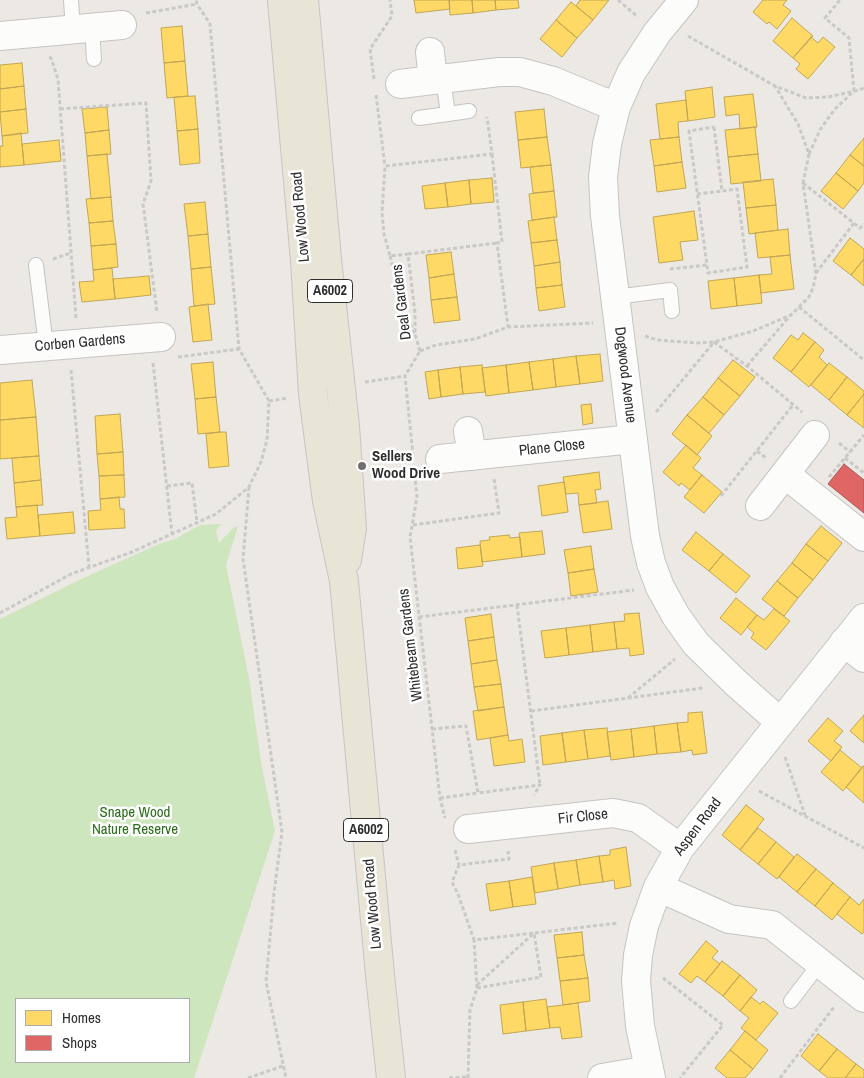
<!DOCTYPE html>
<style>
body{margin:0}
#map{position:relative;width:864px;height:1078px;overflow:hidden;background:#ece8e4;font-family:"Archivo Narrow",sans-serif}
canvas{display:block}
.legend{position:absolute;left:15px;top:998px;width:175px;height:65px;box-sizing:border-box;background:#fff;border:1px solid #ababab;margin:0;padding:6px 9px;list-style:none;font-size:15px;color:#2e2e2e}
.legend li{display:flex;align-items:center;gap:10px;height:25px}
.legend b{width:25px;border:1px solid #ababab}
</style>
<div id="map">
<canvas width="864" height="1078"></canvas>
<ul class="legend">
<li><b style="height:14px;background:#ffd966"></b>Homes</li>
<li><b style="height:14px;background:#e06666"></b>Shops</li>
</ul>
</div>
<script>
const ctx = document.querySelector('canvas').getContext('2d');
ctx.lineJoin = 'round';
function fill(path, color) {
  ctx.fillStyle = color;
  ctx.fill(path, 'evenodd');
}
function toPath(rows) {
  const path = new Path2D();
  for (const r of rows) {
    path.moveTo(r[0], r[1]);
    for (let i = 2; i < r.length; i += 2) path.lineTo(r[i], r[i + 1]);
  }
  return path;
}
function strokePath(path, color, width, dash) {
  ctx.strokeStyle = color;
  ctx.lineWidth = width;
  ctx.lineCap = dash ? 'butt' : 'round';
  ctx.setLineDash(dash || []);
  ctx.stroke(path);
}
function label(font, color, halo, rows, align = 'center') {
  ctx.font = font + ' "Archivo Narrow",sans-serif';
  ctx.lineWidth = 5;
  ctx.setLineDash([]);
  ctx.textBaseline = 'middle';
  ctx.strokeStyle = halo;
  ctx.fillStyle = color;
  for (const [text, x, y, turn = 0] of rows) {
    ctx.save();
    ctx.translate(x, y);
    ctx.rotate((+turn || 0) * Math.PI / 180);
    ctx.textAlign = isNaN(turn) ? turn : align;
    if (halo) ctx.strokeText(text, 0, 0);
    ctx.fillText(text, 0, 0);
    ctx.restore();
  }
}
const green = toPath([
 [221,524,216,531,219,543,233,528,238,526,226,565,249,678,261,762,275,831,194,1078,0,1078,0,619,79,580,159,544,175,539,200,525],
 [16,999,189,999,189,1062,16,1062]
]);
const homes = toPath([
 [414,0,449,0,450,9,416,13,414,0],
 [449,0,472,0,473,13,450,15,449,0],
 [472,0,495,0,496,10,473,13,472,0],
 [495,0,518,0,519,8,496,10,495,0],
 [580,0,609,0,593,20,576,6,580,0],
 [763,0,787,0,783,5,791,11,777,29,769,22,767,24,753,12,763,0],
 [571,2,593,20,577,38,556,20,571,2],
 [792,18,813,36,793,58,773,41,792,18],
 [556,20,577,38,562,57,540,39,556,20],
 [182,26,185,61,164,63,161,28,182,26],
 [811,37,818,43,823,37,835,47,808,79,796,69,800,64,793,58,811,37],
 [185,61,188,96,167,98,164,63,185,61],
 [22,63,24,86,0,89,0,65,22,63],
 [24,86,26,109,0,112,0,89,24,86],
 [712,87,715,117,688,121,685,91,712,87],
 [753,94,757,127,740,129,739,114,726,116,724,97,753,94],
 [195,96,198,129,177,131,174,97,195,96],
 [686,100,688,121,678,122,679,137,660,139,656,104,686,100],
 [107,107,109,130,85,133,82,109,107,107],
 [26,109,28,133,2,136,0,112,26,109],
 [544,109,547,137,518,140,515,112,544,109],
 [755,127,758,154,728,157,725,130,755,127],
 [198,129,200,163,180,165,177,131,198,129],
 [109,130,111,154,87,156,85,133,109,130],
 [21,133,24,165,0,167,0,146,3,146,2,136,21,133],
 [547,137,551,165,521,168,518,140,547,137],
 [679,137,682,162,654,166,650,140,679,137],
 [864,138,864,166,850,155,864,138],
 [59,140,61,161,24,165,22,144,59,140],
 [107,154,111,197,91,199,87,156,107,154],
 [758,154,761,181,731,184,728,157,758,154],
 [850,155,864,166,864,183,858,191,836,173,850,155],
 [682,162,686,188,657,192,654,166,682,162],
 [551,165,554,191,533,193,530,167,551,165],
 [836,173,858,191,843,209,821,191,836,173],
 [492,178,494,202,471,204,469,180,492,178],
 [773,179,776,205,746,208,743,182,773,179],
 [469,180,471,204,448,207,445,183,469,180],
 [445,183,448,207,425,209,422,186,445,183],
 [554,191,557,217,532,220,529,194,554,191],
 [111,197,113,221,89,223,86,199,111,197],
 [205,202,208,234,188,236,184,204,205,202],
 [776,205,778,230,749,234,746,208,776,205],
 [694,211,698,240,680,242,683,260,659,263,653,217,694,211],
 [554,217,557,240,531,243,528,221,554,217],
 [113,221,116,244,91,246,89,223,113,221],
 [788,229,790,255,758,258,755,233,788,229],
 [208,234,211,267,191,269,188,236,208,234],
 [850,238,864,249,864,259,851,275,833,261,850,238],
 [557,240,560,262,534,266,531,243,557,240],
 [116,244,118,267,93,270,91,246,116,244],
 [451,252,454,274,429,278,426,255,451,252],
 [790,255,794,289,761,293,759,275,772,274,770,257,790,255],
 [864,259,864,286,851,275,864,259],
 [560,262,562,285,536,288,534,266,560,262],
 [211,267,215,304,194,306,191,269,211,267],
 [112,268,115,299,82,302,79,282,94,281,93,270,112,268],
 [454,274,457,297,431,300,429,278,454,274],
 [759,275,762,303,737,306,734,278,759,275],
 [149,276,151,295,115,299,113,279,149,276],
 [734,278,737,306,711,309,708,281,734,278],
 [562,285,565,307,539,311,536,288,562,285],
 [457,297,460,320,434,323,431,300,457,297],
 [208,304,212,340,193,342,189,307,208,304],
 [803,333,815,342,791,372,773,358,791,335,798,340,803,333],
 [815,342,824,350,819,357,827,365,809,387,791,372,815,342],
 [600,354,603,381,580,384,576,356,600,354],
 [576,356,580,384,556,387,553,359,576,356],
 [553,359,556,387,533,390,529,362,553,359],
 [733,360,755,377,740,396,718,378,733,360],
 [213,362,216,397,195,399,191,364,213,362],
 [529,362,533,390,509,393,506,365,529,362],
 [829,363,847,377,829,400,811,385,829,363],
 [482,365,485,392,463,394,460,367,482,365],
 [506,365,509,393,486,396,482,368,506,365],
 [460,367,463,394,441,397,438,370,460,367],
 [438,370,441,397,429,399,425,372,438,370],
 [847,377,864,391,864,394,847,415,829,400,847,377],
 [718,378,740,396,724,415,703,397,718,378],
 [32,380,36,417,0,420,0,383,32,380],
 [864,394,864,428,847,415,864,394],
 [216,397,220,432,198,434,195,399,216,397],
 [703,397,724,415,709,433,687,415,703,397],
 [591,404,593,423,583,425,581,405,591,404],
 [120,414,123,452,97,454,95,416,120,414],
 [687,415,712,436,697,455,672,434,687,415],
 [36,417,39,456,0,459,0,420,36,417],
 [220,432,226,432,229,466,209,468,206,434,220,432],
 [686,445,701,458,693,468,702,475,690,490,681,483,679,486,663,472,686,445],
 [123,452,124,475,99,476,97,454,123,452],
 [39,456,41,480,14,483,12,458,39,456],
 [599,472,601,489,595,490,597,503,579,505,578,493,566,494,563,477,599,472],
 [124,475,125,497,100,499,99,476,124,475],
 [702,475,722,492,704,513,684,497,702,475],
 [41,480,43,505,16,507,14,483,41,480],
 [564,482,568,512,542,516,538,486,564,482],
 [119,497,120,509,124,509,125,528,89,530,88,511,101,510,100,499,119,497],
 [608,501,612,529,583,533,579,505,608,501],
 [37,505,40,536,7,539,5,518,17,517,16,507,37,505],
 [73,512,75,533,40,536,38,515,73,512],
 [821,526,842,543,828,561,806,544,821,526],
 [542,531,545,554,522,557,519,533,542,531],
 [696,532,723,554,709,571,682,550,696,532],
 [509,535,510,538,520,537,522,557,482,562,480,541,490,540,489,537,509,535],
 [806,544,828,561,813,580,792,563,806,544],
 [480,545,483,566,458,569,456,548,480,545],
 [591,546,594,569,568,573,564,550,591,546],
 [723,554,750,576,736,593,709,571,723,554],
 [792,563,813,580,798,598,777,581,792,563],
 [594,569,598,592,571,596,568,573,594,569],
 [777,581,798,598,784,616,762,599,777,581],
 [736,598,757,615,741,635,720,618,736,598],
 [774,609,790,621,766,650,751,638,754,633,747,627,757,615,764,620,774,609],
 [639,613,644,654,630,656,629,648,617,649,614,622,625,621,624,614,639,613],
 [491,614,494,637,468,641,465,618,491,614],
 [614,622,617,649,593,652,590,625,614,622],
 [590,625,593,652,569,655,566,628,590,625],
 [566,628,569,655,545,658,541,631,566,628],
 [494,637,497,660,471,664,468,641,494,637],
 [497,660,501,684,474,687,471,664,497,660],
 [501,684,504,707,478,711,474,687,501,684],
 [504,707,508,735,477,740,473,711,504,707],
 [702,712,707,753,693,755,692,750,681,752,677,723,688,722,688,713,702,712],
 [864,715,864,743,850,731,864,715],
 [828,718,843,731,834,741,842,747,831,761,808,741,828,718],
 [677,723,681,752,657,754,654,726,677,723],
 [654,726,657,754,634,757,631,729,654,726],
 [607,728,610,756,588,759,584,730,607,728],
 [631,729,634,757,611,760,607,732,631,729],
 [584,730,588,759,566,762,562,733,584,730],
 [562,733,566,762,543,765,540,736,562,733],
 [508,735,509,741,522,739,525,762,494,766,490,738,508,735],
 [840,750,862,768,843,791,821,772,840,750],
 [863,766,864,767,864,803,846,787,863,766],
 [746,805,764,819,740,850,722,835,746,805],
 [758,828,776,842,758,864,740,850,758,828],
 [776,842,794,857,777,879,758,864,776,842],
 [626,847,631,886,615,889,614,880,603,882,599,856,610,855,610,850,626,847],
 [797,854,816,869,797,892,779,877,797,854],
 [599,856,603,882,580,885,576,860,599,856],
 [576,860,580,885,558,889,554,863,576,860],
 [554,863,558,889,535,893,531,867,554,863],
 [816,869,833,883,815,906,797,892,816,869],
 [532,877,536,904,513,907,509,881,532,877],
 [509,881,513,907,490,911,486,884,509,881],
 [833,883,850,897,832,920,815,906,833,883],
 [850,897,859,905,864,899,864,932,862,934,837,914,850,897],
 [582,932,584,955,557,958,554,935,582,932],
 [706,941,718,951,712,958,720,964,705,982,697,976,691,983,679,974,706,941],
 [584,955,588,978,560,981,557,958,584,955],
 [722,961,740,975,723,996,705,982,722,961],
 [740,975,757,990,740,1011,723,996,740,975],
 [588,978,590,1001,563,1005,560,981,588,978],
 [751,997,760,1004,763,1001,778,1013,756,1040,741,1028,749,1018,740,1011,751,997],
 [546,999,550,1028,526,1031,523,1002,546,999],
 [523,1002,526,1031,503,1034,500,1005,523,1002],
 [578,1003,582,1037,562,1039,560,1027,550,1028,547,1007,578,1003],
 [745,1031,768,1050,753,1069,730,1050,745,1031],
 [818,1034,837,1049,819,1071,801,1056,818,1034],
 [837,1049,856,1064,845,1078,828,1078,819,1071,837,1049],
 [730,1050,753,1069,745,1078,727,1078,715,1068,730,1050],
 [856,1064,864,1070,864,1078,845,1078,856,1064]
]);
const shops = toPath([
 [844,464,864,480,864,513,828,484,844,464]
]);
const path = toPath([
 [618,0,638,17],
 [146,13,197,4],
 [688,36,775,86,806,98,828,97,859,90,864,88],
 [49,57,51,58,58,79,76,318],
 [374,79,370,49,392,16,390,0],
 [376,95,385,166],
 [60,109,146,103,151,181,143,204,157,312],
 [714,127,722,191,737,189,747,267,708,273,689,131,714,127],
 [492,154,502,242,497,243,508,327],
 [809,154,820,130,834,110,854,91,849,38,825,18,840,0],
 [803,183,860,228,864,224],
 [697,194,722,191],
 [408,254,497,243],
 [390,256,405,314,415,333],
 [53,259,71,253],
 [670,269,707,265],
 [816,273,854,223],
 [799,307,864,360],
 [645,336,658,340,698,343,714,342,753,331,791,315,809,297,813,288,816,274,803,183,809,154,798,124,775,86],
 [420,351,436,345,475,339,508,327,593,323],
 [420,351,415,334,415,313,408,254,390,256,384,234,382,213,385,166,492,154,487,117],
 [178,357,239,349],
 [153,363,172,534],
 [747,366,789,317],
 [71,370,89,567],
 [365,382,405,376],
 [269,401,288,398],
 [656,412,714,342,747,366,802,412],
 [839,443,850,452],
 [757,451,766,458],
 [413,456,405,376,420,351],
 [845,458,864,473],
 [414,468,417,497,410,537,440,798,445,818],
 [829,477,864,435],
 [167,486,192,483,197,522],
 [249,487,243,559,282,832,274,893,266,982,286,1078],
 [721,496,793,405],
 [413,525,499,513,494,479],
 [517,605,540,785],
 [0,613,71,574,132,552,216,514,249,487,261,462,267,440,269,401,239,349,210,24,197,4,196,0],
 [419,617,634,590],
 [628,698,675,659],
 [531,711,703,688],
 [432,729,466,726,478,793,540,785,534,795],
 [785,757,805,815],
 [759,791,864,848],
 [440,798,478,793],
 [455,850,459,865],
 [663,978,723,1025,680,1078],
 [477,985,534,933,618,923],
 [477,988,541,977,534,933,474,940,458,894,452,882,459,865,509,859,508,851],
 [248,1078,283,1066],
 [449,1078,468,1077],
 [468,1078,470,1010,477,988,474,940],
 [780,1078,834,1007]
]);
const service = toPath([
 [71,0,73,30],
 [92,28,94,59],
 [443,79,448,114],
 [419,118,469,111],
 [36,265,46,346],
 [615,297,670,290,672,311],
 [791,1001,820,963]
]);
const minor = toPath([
 [684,0,657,33,631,73,616,107,607,144,603,177,605,216,645,536,651,563,660,587,676,616,696,644,736,683,780,722],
 [0,36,122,25],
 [430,52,433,80],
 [400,84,499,72,520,72,553,81,616,107],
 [0,350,161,337],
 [468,431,472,456],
 [440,459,633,439],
 [785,474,864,537],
 [760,506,815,435],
 [844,642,864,658],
 [468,829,613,813,638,818,680,848],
 [658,887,729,919,772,925,864,998],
 [602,1078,649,1070],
 [651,1078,640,1026,636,981,638,955,644,926,658,887,680,848,864,618]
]);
const primary = toPath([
 [282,0,305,261,313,394,327,501,344,581,380,975,391,1078],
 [304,0,327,259,345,426,352,528,347,560]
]);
const markers = [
 [362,466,5,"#706f6e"]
];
const shields = [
 [330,291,45],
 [366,830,45]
];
const shieldNames = [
 ["A6002",330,291],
 ["A6002",366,830]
];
const streetNames = [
 ["Low Wood Road",301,217,-95],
 ["Deal Gardens",402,302,-97],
 ["Corben Gardens",80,343,-5],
 ["Dogwood Avenue",625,375,83],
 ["Plane Close",552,448,-6],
 ["Whitebeam Gardens",411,645,-97],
 ["Fir Close",583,817,-6],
 ["Aspen Road",698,827,-53],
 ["Low Wood Road",373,904,-95]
];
const poiNames = [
 ["Sellers",372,457],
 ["Wood Drive",372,474]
];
const parkNames = [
 ["Snape Wood",135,813],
 ["Nature Reserve",135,830]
];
fill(green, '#cee6be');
fill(homes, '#ffd966');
strokePath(homes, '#c0a655', 1);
fill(shops, '#e06666');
strokePath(shops, '#ab5555', 1);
strokePath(service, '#c5c4c5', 16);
strokePath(minor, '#c5c4c5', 30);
strokePath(primary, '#c6c5c4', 30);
strokePath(path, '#c9c9c8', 3, [4, 2.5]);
strokePath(service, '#fcfcfb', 14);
strokePath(minor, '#fcfcfb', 28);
strokePath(primary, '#e8e4d6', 28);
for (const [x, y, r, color] of markers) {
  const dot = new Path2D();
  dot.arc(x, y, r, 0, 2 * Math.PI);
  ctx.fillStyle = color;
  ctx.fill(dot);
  strokePath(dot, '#fff', 2);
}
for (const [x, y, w] of shields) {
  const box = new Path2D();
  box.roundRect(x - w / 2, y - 11.5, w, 23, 4);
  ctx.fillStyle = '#fff';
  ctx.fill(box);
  strokePath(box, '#2e2e2e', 1);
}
label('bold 14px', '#2e2e2e', null, shieldNames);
label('15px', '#2e2e2e', '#fff', streetNames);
label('bold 15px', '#2e2e2e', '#fff', poiNames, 'left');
label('15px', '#2c6e1b', '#fff', parkNames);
</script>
